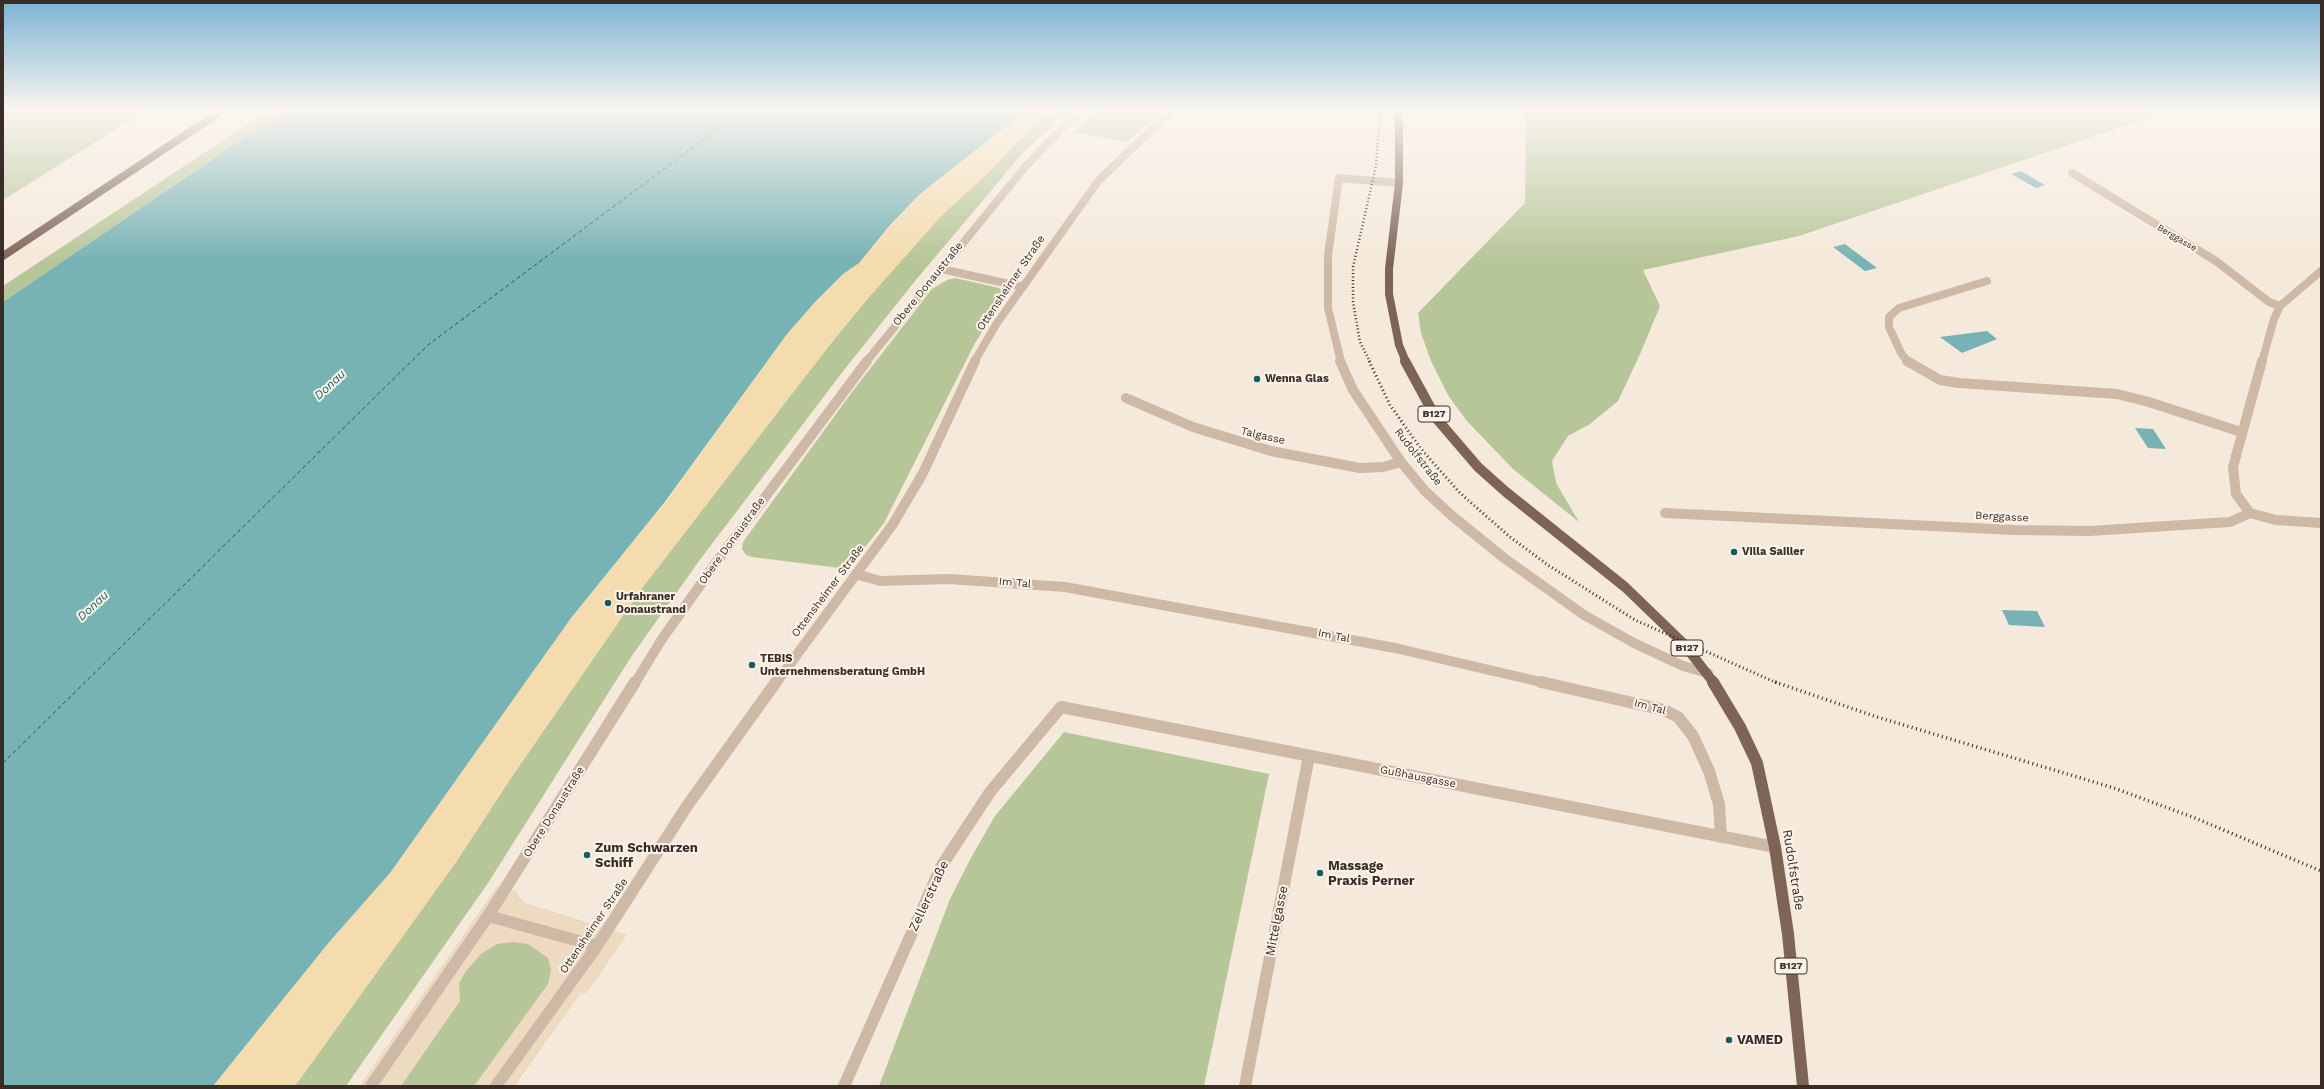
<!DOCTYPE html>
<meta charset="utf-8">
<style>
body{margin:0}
#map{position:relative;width:2324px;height:1089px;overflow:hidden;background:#f5e9db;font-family:"Work Sans",sans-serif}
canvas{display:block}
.frame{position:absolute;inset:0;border:4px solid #3a2d27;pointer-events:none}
</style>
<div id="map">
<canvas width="2324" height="1089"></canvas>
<div class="frame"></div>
</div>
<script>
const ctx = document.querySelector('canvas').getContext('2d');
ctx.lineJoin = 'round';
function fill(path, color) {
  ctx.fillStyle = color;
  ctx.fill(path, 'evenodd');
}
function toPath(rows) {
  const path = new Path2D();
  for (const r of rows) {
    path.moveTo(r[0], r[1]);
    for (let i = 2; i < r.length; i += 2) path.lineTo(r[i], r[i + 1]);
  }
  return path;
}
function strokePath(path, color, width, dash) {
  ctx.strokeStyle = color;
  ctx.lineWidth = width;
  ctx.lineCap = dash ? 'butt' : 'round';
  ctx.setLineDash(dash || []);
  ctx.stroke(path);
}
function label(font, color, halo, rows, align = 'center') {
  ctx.font = font + ' "Work Sans",sans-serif';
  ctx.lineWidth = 4;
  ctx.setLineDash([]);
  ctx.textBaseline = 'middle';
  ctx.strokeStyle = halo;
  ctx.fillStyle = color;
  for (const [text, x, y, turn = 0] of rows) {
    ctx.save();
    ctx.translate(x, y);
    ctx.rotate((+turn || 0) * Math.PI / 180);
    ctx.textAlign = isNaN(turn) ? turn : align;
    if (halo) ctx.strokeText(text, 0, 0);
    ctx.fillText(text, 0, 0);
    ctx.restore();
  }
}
const green = toPath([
 [8,110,147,110,3,200,3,114],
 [269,110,289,110,254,131,3,302,3,286],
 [1053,110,1069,110,1021,155,915,281,844,370,699,561,631,657,488,883,346,1086,295,1086,456,862,511,778,642,588,828,347,869,297,941,216,990,171,1036,122],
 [1099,110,1163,110,1127,142,1074,132],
 [1526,110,2148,110,2157,115,1799,236,1643,270,1660,306,1641,352,1618,401,1590,424,1568,436,1552,461,1556,483,1579,522,1513,469,1466,420,1448,395,1431,361,1421,333,1418,313,1525,203],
 [955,278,999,288,1004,291,1005,296,975,343,884,523,848,569,752,557,746,555,742,549,743,542,852,392,932,289,947,280],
 [1064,732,1269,774,1204,1086,879,1086,950,899,972,856,995,816],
 [497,887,517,892,518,897,524,903,626,935,586,993,581,992,514,1086,360,1086]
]);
const sand = toPath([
 [1027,110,1053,110,1036,122,990,171,941,216,869,297,828,347,642,588,511,778,456,862,295,1086,213,1086,330,941,390,873,571,618,665,503,787,334,815,302,843,274,859,263,890,225,921,193]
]);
const plaza = toPath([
 [497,887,517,892,518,897,524,903,626,935,586,993,581,992,514,1086,474,1086,548,984,551,970,548,958,528,944,513,942,497,944,481,954,466,971,459,983,460,1001,401,1086,360,1086]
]);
const water = toPath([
 [289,110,1027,110,921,193,890,225,859,263,843,274,815,302,787,334,664,503,571,618,390,873,330,941,213,1086,3,1086,3,302,254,131],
 [2021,171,2045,185,2036,188,2011,174],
 [1845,244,1877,268,1865,271,1833,247],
 [1987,331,1997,339,1962,353,1940,337],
 [2135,428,2153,429,2166,449,2148,448],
 [2002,610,2037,611,2045,627,2009,625]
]);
const ferry = toPath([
 [3,763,428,345,743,110]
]);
const minorFar2 = toPath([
 [2072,173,2216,261,2269,302,2280,306],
 [941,269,1023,287],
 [866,362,1025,167,1060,130,1084,110],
 [974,362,997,323,1099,180,1172,110],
 [1341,362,1328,308,1328,255,1339,178,1399,183],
 [1908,362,1901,353,1889,327,1889,317,1899,308,1987,281],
 [2262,362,2274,319,2280,306,2321,271]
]);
const minorFar1 = toPath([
 [1340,361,1353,390,1401,462,1425,491,1451,515,1504,558,1584,615,1634,643,1683,666,1708,673],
 [1907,361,1940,380,1959,383,2117,394,2149,402,2241,432],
 [1126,398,1193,427,1271,451,1360,468,1383,467,1401,462],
 [1665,513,2014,530,2089,531,2230,522,2250,513],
 [2250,513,2236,494,2233,467,2262,361],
 [2250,513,2276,520,2321,523],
 [856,574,880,581,949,579,1065,587,1395,648,1545,683],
 [635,683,662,639,718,560,867,361],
 [776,683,893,524,923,473,975,361]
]);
const minor = toPath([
 [1541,682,1664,710,1678,717,1693,736,1709,771,1719,804,1721,837],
 [488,916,597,946],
 [371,1086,488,916,635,682],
 [496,1086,597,946,687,806,776,682],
 [844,1086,942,865,990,792,1061,707,1775,847],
 [1245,1086,1309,756]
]);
const primaryFar2 = toPath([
 [1399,110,1399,183,1389,269,1389,294,1399,345,1406,362],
 [3,256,223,110]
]);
const primaryFar1 = toPath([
 [1405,361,1436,418,1478,467,1506,492,1625,587,1683,643,1714,683]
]);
const primary = toPath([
 [1713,682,1740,727,1757,763,1775,847,1788,934,1803,1086]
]);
const railFar2 = toPath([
 [1370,362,1360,342,1353,302,1353,267,1376,166,1380,110]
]);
const railFar1 = toPath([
 [1369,361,1390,405,1421,449,1460,493,1510,537,1548,565,1635,620,1777,683]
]);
const rail = toPath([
 [1775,682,1877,717,2114,788,2195,818,2321,871]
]);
const markers = [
 [1257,379,4,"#185b60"],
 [1734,552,4,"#185b60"],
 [608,603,4,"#185b60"],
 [752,665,4,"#185b60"],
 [587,855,4,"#185b60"],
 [1320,873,4,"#185b60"],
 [1729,1040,4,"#185b60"]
];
const farStreetnames = [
 ["Berggasse",2177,238,30]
];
const shields = [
 [1434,414,32],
 [1687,648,32],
 [1791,966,32]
];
const shieldNames = [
 ["B127",1434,414],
 ["B127",1687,648],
 ["B127",1791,966]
];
const streetNames = [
 ["Ottensheimer Straße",1011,283,-56],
 ["Obere Donaustraße",928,284,-51],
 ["Talgasse",1263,436,13],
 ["Rudolfstraße",1418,457,52],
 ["Berggasse",2002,517,3],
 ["Obere Donaustraße",732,541,-54],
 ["Im Tal",1015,583,5],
 ["Ottensheimer Straße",828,591,-53],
 ["Im Tal",1334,636,11],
 ["Im Tal",1650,707,15],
 ["Gußhausgasse",1418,777,11],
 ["Obere Donaustraße",554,812,-58],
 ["Ottensheimer Straße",594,926,-56]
];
const poiNames = [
 ["Wenna Glas",1265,379],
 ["Villa Sailler",1742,552],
 ["Urfahraner",616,597],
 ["Donaustrand",616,610],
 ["TEBIS",760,659],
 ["Unternehmensberatung GmbH",760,672]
];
const waterNames = [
 ["Donau",330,385,-43],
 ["Donau",93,606,-43]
];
const nearPoinames = [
 ["Zum Schwarzen",595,848],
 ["Schiff",595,863],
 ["Massage",1328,866],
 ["Praxis Perner",1328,881],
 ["VAMED",1737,1040]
];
const nearStreetnames = [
 ["Rudolfstraße",1793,870,81],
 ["Zellerstraße",929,896,-65],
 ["Mittelgasse",1277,921,-79]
];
fill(green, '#b7c699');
fill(sand, '#f4dcae');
fill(plaza, '#eedac1');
fill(water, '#77b2b5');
strokePath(ferry, '#185b60', 1, [4, 3]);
strokePath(minorFar2, '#ceb9a6', 8);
strokePath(minorFar1, '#ceb9a6', 10);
strokePath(minor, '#ceb9a6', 12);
strokePath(primaryFar2, '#7d6457', 8);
strokePath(primaryFar1, '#7d6457', 10);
strokePath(primary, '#7d6457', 12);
strokePath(railFar2, '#3a2d27', 2.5, [1, 2.5]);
strokePath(railFar1, '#3a2d27', 3, [1, 3]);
strokePath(rail, '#3a2d27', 3.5, [1, 3.5]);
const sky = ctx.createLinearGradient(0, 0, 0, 262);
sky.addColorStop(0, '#7bb3d4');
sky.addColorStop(0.42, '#faf5ef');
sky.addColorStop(1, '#faf5ef00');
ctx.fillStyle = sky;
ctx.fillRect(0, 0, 2324, 262);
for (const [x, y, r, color] of markers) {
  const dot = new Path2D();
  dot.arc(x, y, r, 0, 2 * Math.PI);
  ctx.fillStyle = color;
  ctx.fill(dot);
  strokePath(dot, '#fcf3e9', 1.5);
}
label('9px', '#3a2d27', '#fcf3e9', farStreetnames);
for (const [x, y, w] of shields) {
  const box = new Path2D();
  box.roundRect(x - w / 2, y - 8, w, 16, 3);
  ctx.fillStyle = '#fcf3e9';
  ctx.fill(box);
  strokePath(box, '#3a2d27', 1);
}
label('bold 10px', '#3a2d27', null, shieldNames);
label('11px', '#3a2d27', '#fcf3e9', streetNames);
label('bold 11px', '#3a2d27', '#fcf3e9', poiNames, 'left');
label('italic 12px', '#185b60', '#fcf3e9', waterNames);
label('bold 13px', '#3a2d27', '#fcf3e9', nearPoinames, 'left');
label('13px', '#3a2d27', '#fcf3e9', nearStreetnames);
</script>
